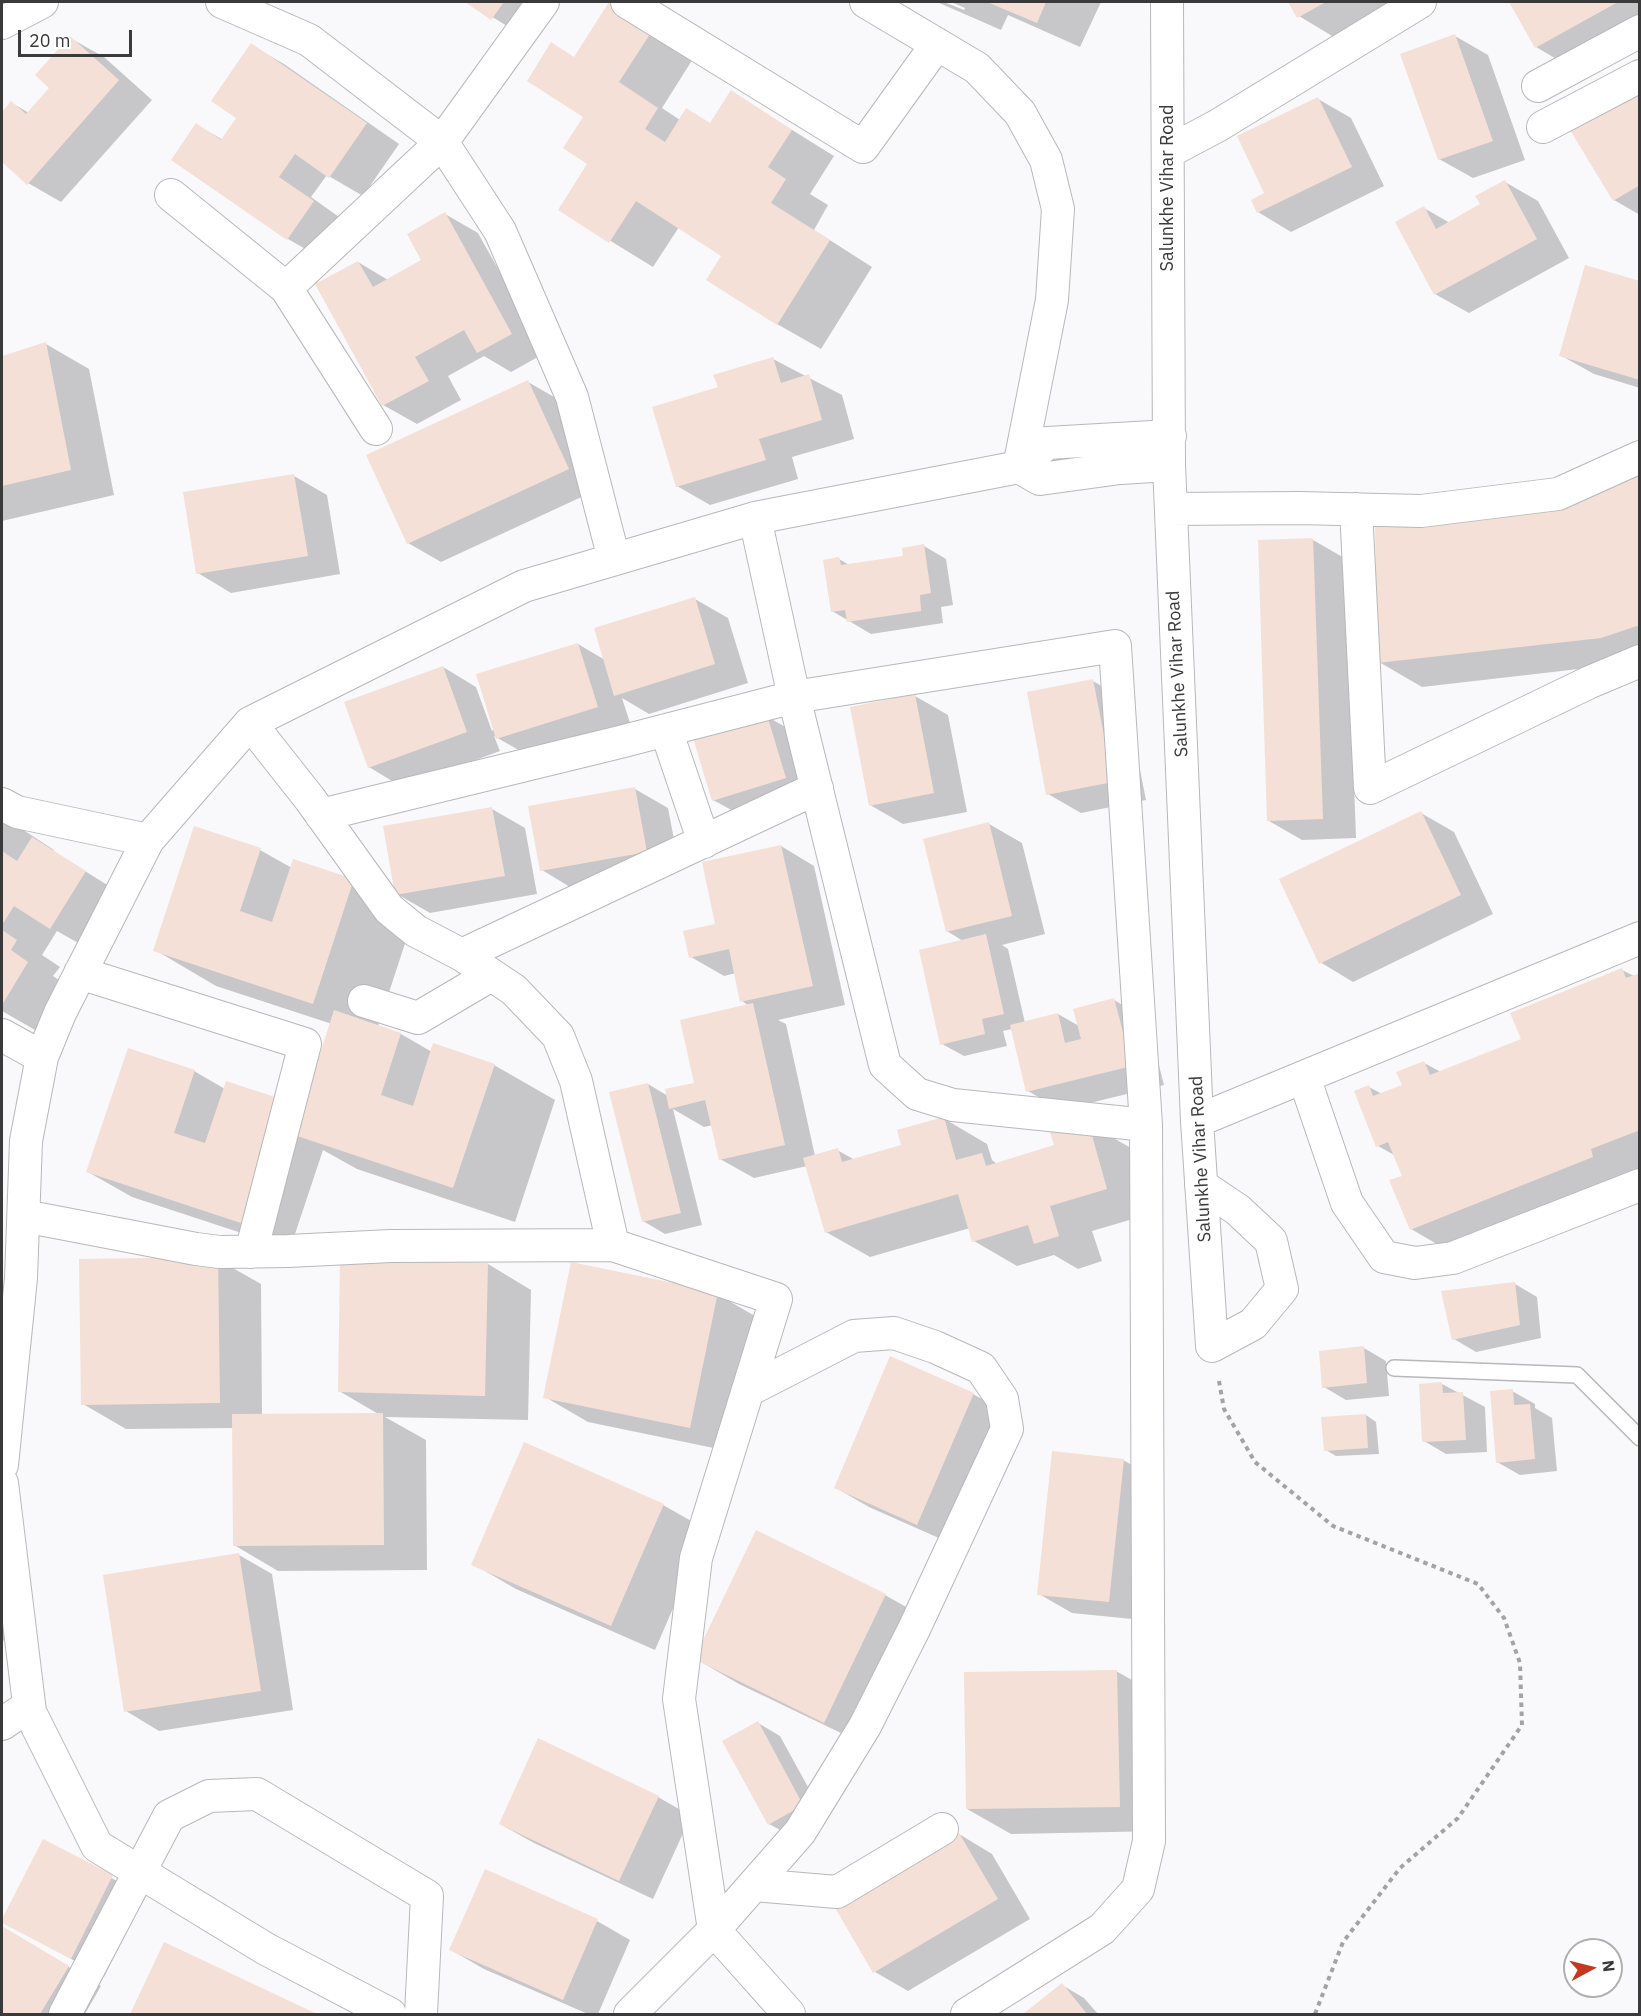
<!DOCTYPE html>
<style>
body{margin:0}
#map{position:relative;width:1641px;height:2016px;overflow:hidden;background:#f9f8fb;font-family:"IBM Plex Sans",sans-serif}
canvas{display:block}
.frame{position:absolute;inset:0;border:3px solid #3a3a3b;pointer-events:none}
.north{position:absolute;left:1563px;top:1938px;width:60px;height:60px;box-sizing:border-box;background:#fff;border:2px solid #b0b0b1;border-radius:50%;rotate:83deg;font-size:16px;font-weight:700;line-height:24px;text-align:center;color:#3a3a3b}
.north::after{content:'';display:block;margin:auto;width:21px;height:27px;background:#c43821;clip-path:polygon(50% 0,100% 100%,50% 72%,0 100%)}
.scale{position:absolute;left:18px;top:30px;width:114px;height:27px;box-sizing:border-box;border:3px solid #3a3a3b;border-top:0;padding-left:8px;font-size:18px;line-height:21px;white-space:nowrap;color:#3a3a3b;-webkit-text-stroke:4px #fff;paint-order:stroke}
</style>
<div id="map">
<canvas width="1641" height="2016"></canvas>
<div class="frame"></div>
<div class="north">N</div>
<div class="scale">20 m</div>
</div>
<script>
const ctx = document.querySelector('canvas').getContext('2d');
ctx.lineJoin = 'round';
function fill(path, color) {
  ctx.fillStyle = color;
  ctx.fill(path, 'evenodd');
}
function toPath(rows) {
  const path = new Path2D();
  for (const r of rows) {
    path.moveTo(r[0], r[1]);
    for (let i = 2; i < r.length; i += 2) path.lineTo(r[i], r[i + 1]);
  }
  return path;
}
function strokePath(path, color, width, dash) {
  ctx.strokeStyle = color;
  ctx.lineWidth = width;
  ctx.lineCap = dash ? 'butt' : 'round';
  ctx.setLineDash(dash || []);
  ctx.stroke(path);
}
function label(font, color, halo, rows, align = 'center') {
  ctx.font = font + ' "IBM Plex Sans",sans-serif';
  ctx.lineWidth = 4.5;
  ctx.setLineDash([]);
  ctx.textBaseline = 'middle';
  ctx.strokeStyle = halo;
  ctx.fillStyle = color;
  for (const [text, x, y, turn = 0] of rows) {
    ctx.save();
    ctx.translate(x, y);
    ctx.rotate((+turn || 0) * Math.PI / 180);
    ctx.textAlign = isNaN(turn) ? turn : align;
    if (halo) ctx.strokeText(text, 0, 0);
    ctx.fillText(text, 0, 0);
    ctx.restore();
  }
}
const shadow = toPath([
 [468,2,549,2,525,37],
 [611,2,696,54,662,108,680,120,712,124,731,92,834,156,810,194,828,205,814,230,872,267,821,349,777,324,723,255,679,227,653,267,560,210,589,164,585,116,575,58],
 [937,2,944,2,964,10,965,8,951,2,1101,2,1080,47,1008,15,1001,30],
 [1290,2,1413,2,1342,42,1299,16],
 [1511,2,1640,2,1640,14,1558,60,1536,47],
 [1455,36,1488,55,1525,160,1473,178,1439,159],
 [70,38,104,57,152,100,61,202,28,183,2,160,2,114,12,103,29,113,51,88],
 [251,45,284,64,399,144,363,196,327,175,311,197,346,222,321,258,288,239,173,160,197,125,223,140,238,118],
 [1640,89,1640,215,1614,200],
 [1318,99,1351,118,1384,186,1291,232,1258,212],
 [1505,182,1538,201,1569,258,1469,313,1435,294,1424,208,1450,223,1482,205],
 [445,214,478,233,545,353,511,372,484,356,448,376,461,400,417,424,383,405,358,262,388,280,423,261],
 [1640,282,1640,388,1594,374,1560,355],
 [46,344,89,369,114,495,2,521,2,358],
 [773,359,842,395,854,439,792,457,798,479,710,505,677,486,719,388],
 [528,382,561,401,601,488,441,562,408,543],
 [1640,463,1640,662,1422,687,1379,662],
 [294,476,327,495,340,574,231,593,198,573],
 [1313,540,1346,559,1356,838,1302,840,1269,821],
 [924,546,946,559,953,605,941,607,943,623,871,634,832,611,839,559,851,566,905,557],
 [695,599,728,618,748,683,649,714,622,698,631,726,531,757,494,736,500,751,402,787,369,767,443,667,476,687,492,731,578,644,605,660],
 [1093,681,1126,700,1146,800,1081,813,1048,794],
 [915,696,948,715,967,812,903,824,870,805],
 [766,716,789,729,807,790,735,812,713,800],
 [635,789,668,808,680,871,575,890,542,870],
 [492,809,525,828,537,894,430,913,397,894],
 [1421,813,1454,832,1493,914,1353,982,1320,962],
 [2,816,54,850,53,851,128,898,94,952,57,931,42,955,60,967,53,976,71,988,42,1034,2,1011],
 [989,824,1022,843,1045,934,1002,945,1008,949,1025,1023,1058,1014,1079,1026,1114,1000,1147,1019,1164,1085,1061,1110,1028,1091,1012,1029,1003,1031,1007,1046,964,1056,942,1044,963,941,947,931],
 [781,846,814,866,845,1005,778,1020,786,1024,815,1156,837,1150,855,1160,903,1146,943,1118,987,1144,992,1160,997,1164,1056,1146,1087,1123,1131,1148,1150,1214,1092,1231,1102,1261,1078,1269,1054,1255,1017,1266,974,1241,970,1228,870,1257,826,1232,807,1166,754,1178,720,1159,713,1125,704,1127,673,1109,702,1225,665,1234,643,1221,648,1084,668,1096,696,1084,749,1006,742,1001,736,973,724,976,691,957],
 [260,850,292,868,353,880,414,916,378,1026,401,1034,432,1052,494,1065,555,1100,515,1222,357,1169,323,1150,290,1249,132,1197,88,1172,194,1071,225,1089,303,1112,332,1024,216,986,155,950],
 [1622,970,1634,976,1640,974,1640,1172,1454,1254,1411,1229,1404,1176,1396,1156,1378,1146,1369,1087,1382,1094,1404,1086,1424,1063,1441,1072,1523,1040],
 [217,1259,261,1284,262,1416,380,1415,339,1391,488,1264,531,1290,528,1420,385,1417,426,1440,427,1570,278,1571,234,1545,233,1428,126,1429,83,1404],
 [1515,1284,1537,1297,1541,1338,1476,1352,1454,1339],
 [717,1294,760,1319,733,1452,588,1422,545,1397],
 [1364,1348,1386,1361,1389,1396,1346,1400,1324,1387],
 [1442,1384,1485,1407,1487,1452,1446,1454,1424,1441],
 [1512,1391,1535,1404,1535,1408,1552,1418,1557,1471,1520,1475,1497,1462],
 [973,1394,1006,1413,950,1543,869,1507,836,1488],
 [1366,1415,1376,1422,1379,1454,1336,1456,1326,1450],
 [1123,1460,1157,1479,1142,1620,1072,1613,1039,1594],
 [663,1505,707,1530,655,1650,516,1589,473,1564],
 [239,1555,272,1574,293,1710,159,1731,126,1711],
 [885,1595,929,1620,868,1746,739,1684,696,1659],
 [2,1619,13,1626,2,1643],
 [1116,1671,1160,1696,1163,1831,1011,1834,967,1809],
 [758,1723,780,1736,825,1818,791,1836,769,1824],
 [658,1797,691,1816,653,1899,534,1843,500,1824],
 [959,1834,992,1854,1030,1919,908,1991,875,1972],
 [43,1841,145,1896,104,1977,2,1921],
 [597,1921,630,1940,598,2014,588,2014,484,1969,451,1950],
 [2,1928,101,1986,85,2014,2,2014],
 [165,1944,314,2014,131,2014],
 [1062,1985,1084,1998,1098,2014,1027,2014]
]);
const building = toPath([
 [465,2,504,2,491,20],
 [609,2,613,2,654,28,619,82,658,108,645,129,665,142,686,108,710,123,731,90,792,130,768,167,786,179,771,203,830,240,777,325,706,280,721,256,636,201,609,243,558,210,587,164,563,148,583,117,527,81,551,42,574,57],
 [987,2,1046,2,1037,23],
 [1288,2,1326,2,1297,18],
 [1509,2,1618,2,1535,48],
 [1455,34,1493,141,1438,160,1400,54],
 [70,36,119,80,27,185,2,162,2,112,11,101,26,114,49,88,35,75],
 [251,43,367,123,329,178,295,154,279,177,314,201,287,240,171,160,196,123,221,140,236,118,211,101],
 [1640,87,1640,185,1613,201,1570,130],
 [1318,97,1352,167,1257,213,1251,200,1264,193,1237,136],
 [1505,180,1537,239,1434,295,1395,222,1424,206,1436,229,1480,204,1475,196],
 [445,212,512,334,477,353,464,330,415,357,429,381,382,406,315,284,358,261,373,287,421,260,407,234],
 [1585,265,1640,281,1640,380,1559,356],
 [46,342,71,470,2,486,2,356],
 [773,357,781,383,809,374,822,420,759,439,766,460,676,487,652,407,718,387,713,375],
 [528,380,569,469,407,544,366,455],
 [1640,462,1640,625,1601,638,1377,663,1375,527,1542,502],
 [294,474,308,556,196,574,183,492],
 [1313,538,1323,819,1267,821,1258,540],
 [924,544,931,593,920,595,921,611,847,622,845,610,831,612,823,560,839,557,841,565,903,556,902,548],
 [695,597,715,664,614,696,594,628],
 [578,643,598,707,496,739,476,674],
 [443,666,467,732,368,768,344,702],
 [1093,679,1113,782,1046,795,1027,692],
 [915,694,934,793,869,806,850,707],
 [767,715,786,778,712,801,693,738],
 [635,787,647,852,540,871,528,806],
 [492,807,505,876,395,895,383,826],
 [1421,811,1461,895,1319,964,1279,879],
 [989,822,1012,916,946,932,923,839],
 [194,826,261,848,240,911,272,922,293,859,354,879,313,1004,153,951],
 [32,837,86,871,50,929,14,906,2,925,2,851,17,861],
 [781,845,813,986,740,1002,729,949,689,958,683,931,715,924,702,862],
 [2,930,17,940,11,950,28,962,2,1005],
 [986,934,1004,1014,982,1019,985,1034,940,1045,919,950],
 [1622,968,1626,978,1640,973,1640,1130,1591,1149,1593,1157,1410,1230,1389,1180,1402,1176,1388,1142,1376,1147,1354,1091,1369,1085,1373,1096,1402,1085,1396,1072,1424,1061,1430,1075,1521,1039,1510,1013],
 [1114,998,1132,1066,1026,1092,1010,1025,1058,1013,1065,1043,1081,1039,1073,1009],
 [753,1003,785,1145,719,1160,705,1100,669,1109,665,1089,694,1083,680,1020],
 [334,1010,401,1033,381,1095,413,1106,433,1043,495,1064,453,1188,294,1135],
 [128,1048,195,1070,174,1133,205,1143,226,1081,287,1101,247,1225,86,1172],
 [648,1083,681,1213,642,1222,609,1092],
 [944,1117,956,1160,982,1153,986,1166,1054,1145,1050,1132,1088,1121,1107,1189,1050,1206,1059,1236,1034,1244,1028,1225,972,1242,958,1194,825,1233,803,1158,838,1148,842,1162,901,1145,897,1130],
 [218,1257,220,1403,81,1405,79,1259],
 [340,1259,488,1263,485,1396,338,1392],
 [571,1262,718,1292,690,1428,543,1398],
 [1515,1282,1520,1325,1452,1340,1441,1291],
 [1364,1346,1367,1383,1322,1388,1319,1351],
 [890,1356,974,1393,917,1525,834,1488],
 [1442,1382,1443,1393,1463,1392,1466,1440,1422,1442,1419,1384],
 [1513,1389,1514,1405,1530,1404,1535,1459,1496,1463,1490,1391],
 [383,1413,384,1545,233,1546,232,1414],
 [1366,1414,1368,1448,1324,1451,1321,1417],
 [524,1442,664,1504,611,1626,471,1565],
 [1052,1451,1124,1459,1109,1602,1037,1595],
 [756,1530,886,1594,824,1723,694,1659],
 [239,1553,261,1691,124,1712,103,1575],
 [1117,1670,1120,1807,966,1809,964,1672],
 [758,1721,803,1805,768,1825,722,1741],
 [538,1738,659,1796,619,1881,499,1824],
 [959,1833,998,1899,873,1973,834,1906],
 [43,1839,113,1875,71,1959,2,1923,2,1919],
 [485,1869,598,1919,563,2000,449,1950],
 [2,1926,69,1966,40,2014,2,2014],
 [164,1942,317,2014,130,2014],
 [1062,1983,1087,2014,1023,2014]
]);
const path = toPath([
 [1219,1381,1224,1409,1255,1462,1333,1526,1478,1584,1504,1618,1520,1663,1522,1725,1458,1818,1400,1868,1343,1942,1315,2014]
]);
const service = toPath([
 [1394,1368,1577,1375,1640,1438]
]);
const minor = toPath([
 [222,2,309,40,442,142,500,231,572,397,614,559],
 [627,2,863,147,937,44],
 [866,2,977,68,1020,113,1046,160,1058,209,1052,300,1019,467],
 [1167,2,1169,465,1197,1121,1212,1346,1253,1324,1282,1289,1271,1241,1238,1210,1201,1185],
 [2,23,42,2],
 [1538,86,1640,31],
 [1543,127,1640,76],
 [1168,152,1217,126,1420,2],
 [171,195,286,288,376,429],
 [286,288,442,142,543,2],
 [1019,467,1040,479,1120,468,1169,465],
 [1171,509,1299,508,1421,511,1558,494,1640,457],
 [1356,509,1370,788,1590,682,1640,661],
 [755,518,794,697,885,1065,917,1094,953,1105,1146,1125],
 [250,723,310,799,389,909,416,931,462,955,514,990,558,1036,576,1081,613,1245,776,1299,696,1558,679,1699,714,1930,789,2014],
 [666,730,704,842],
 [2,804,17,812,148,840],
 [321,815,620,742,794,697,1115,646,1146,1125,1149,1841,1138,1889,1102,1929,967,2014],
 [462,955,817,788],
 [80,973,305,1044,251,1252],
 [364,1001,418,1018,491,975],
 [2,1035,42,1057],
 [1304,1077,1347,1203,1384,1257,1415,1263,1453,1258,1640,1185],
 [1197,1121,1640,938],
 [24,1216,196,1249,220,1252,288,1251,391,1246,613,1245],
 [2,1465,21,1278,26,1141,42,1057,60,1013,148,840,250,723,524,586,755,518,1019,467,1047,443,1170,436],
 [2,1483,30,1712,97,1846,266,1949,390,2014],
 [2,1724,29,1706],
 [754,1885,837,1892,942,1829],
 [65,2014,169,1816,209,1796,257,1794,427,1896,421,2014],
 [630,2014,714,1930,800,1832,865,1726,914,1629,1007,1429,1002,1399,981,1368,935,1347,894,1333,854,1336,749,1390]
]);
const streetNames = [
 ["Salunkhe Vihar Road",1168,188,-90],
 ["Salunkhe Vihar Road",1178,674,-93],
 ["Salunkhe Vihar Road",1201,1159,-93]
];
fill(shadow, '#0003');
fill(building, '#f4e0d6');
strokePath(service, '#b8b7ba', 18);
strokePath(minor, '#b8b7ba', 34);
strokePath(path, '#a3a2a4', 4, [4.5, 4.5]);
strokePath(service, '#fff', 15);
strokePath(minor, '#fff', 32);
label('18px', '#3a3a3b', '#fff', streetNames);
</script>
